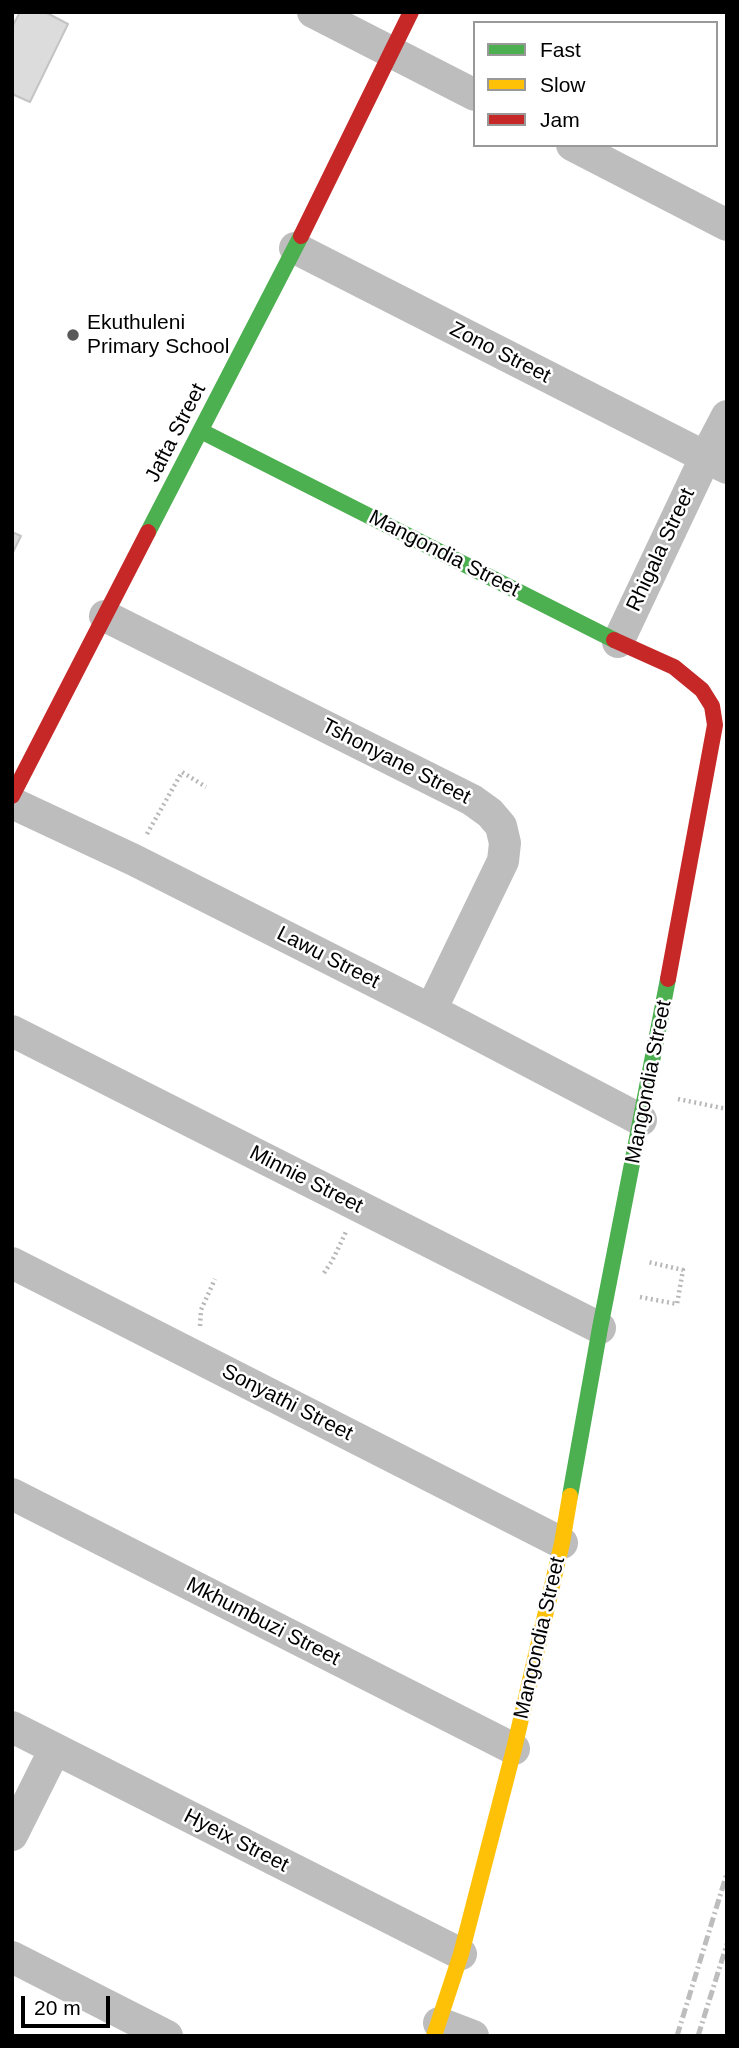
<!DOCTYPE html>
<style>
body{margin:0}
#map{position:relative;width:739px;height:2048px;overflow:hidden;background:#fff;font-family:Arial,sans-serif}
canvas{display:block}
.frame{position:absolute;inset:0;border:14px solid #000;pointer-events:none}
.legend{position:absolute;left:473px;top:21px;width:245px;height:126px;box-sizing:border-box;background:#fff;border:2px solid #999;margin:0;padding:9px 12px;list-style:none;font-size:21px;color:#000}
.legend li{display:flex;align-items:center;gap:14px;height:35px}
.legend b{width:35px;border:2px solid #999}
.scale{position:absolute;left:21px;top:1996px;width:89px;height:32px;box-sizing:border-box;border:4px solid #000;border-top:0;padding-left:9px;font-size:21px;line-height:24px;white-space:nowrap;color:#000;-webkit-text-stroke:5px #fff;paint-order:stroke}
</style>
<div id="map">
<canvas width="739" height="2048"></canvas>
<div class="frame"></div>
<ul class="legend">
<li><b style="height:9px;background:#4caf50"></b>Fast</li>
<li><b style="height:9px;background:#ffc107"></b>Slow</li>
<li><b style="height:9px;background:#c62828"></b>Jam</li>
</ul>
<div class="scale">20 m</div>
</div>
<script>
const ctx = document.querySelector('canvas').getContext('2d');
ctx.lineJoin = 'round';
function fill(path, color) {
  ctx.fillStyle = color;
  ctx.fill(path, 'evenodd');
}
function toPath(rows) {
  const path = new Path2D();
  for (const r of rows) {
    path.moveTo(r[0], r[1]);
    for (let i = 2; i < r.length; i += 2) path.lineTo(r[i], r[i + 1]);
  }
  return path;
}
function strokePath(path, color, width, dash) {
  ctx.strokeStyle = color;
  ctx.lineWidth = width;
  ctx.lineCap = dash ? 'butt' : 'round';
  ctx.setLineDash(dash || []);
  ctx.stroke(path);
}
function label(font, color, halo, rows, align = 'center') {
  ctx.font = font + ' Arial,sans-serif';
  ctx.lineWidth = 5;
  ctx.setLineDash([]);
  ctx.textBaseline = 'middle';
  ctx.strokeStyle = halo;
  ctx.fillStyle = color;
  for (const [text, x, y, turn = 0] of rows) {
    ctx.save();
    ctx.translate(x, y);
    ctx.rotate((+turn || 0) * Math.PI / 180);
    ctx.textAlign = isNaN(turn) ? turn : align;
    if (halo) ctx.strokeText(text, 0, 0);
    ctx.fillText(text, 0, 0);
    ctx.restore();
  }
}
const building = toPath([
 [20,12,45,12,68,24,30,102,12,94,12,27,20,12],
 [12,532,21,536,12,554,12,532]
]);
const path = toPath([
 [147,834,182,772,206,787],
 [678,1099,727,1109],
 [324,1273,332,1261,346,1232],
 [640,1297,677,1304,683,1270,648,1262,648,1260],
 [200,1326,201,1310,215,1279]
]);
const street = toPath([
 [313,12,475,95],
 [572,145,727,225],
 [295,248,727,468],
 [105,616,472,800,490,813,501,826,505,843,503,861,431,1010],
 [618,642,705,458,727,416],
 [12,803,134,860,431,1010,641,1120],
 [12,1031,600,1328],
 [12,1263,562,1543],
 [12,1494,514,1749],
 [12,1727,461,1954],
 [12,1835,55,1749],
 [12,1957,167,2036],
 [439,2023,473,2036]
]);
const fast = toPath([
 [201,431,614,640],
 [148,532,301,236],
 [570,1496,600,1328,668,979]
]);
const slow = toPath([
 [434,2036,461,1954,514,1749,562,1543,570,1496]
]);
const jam = toPath([
 [301,236,411,12],
 [614,640,674,667,702,690,712,706,715,725,668,979],
 [12,796,148,532]
]);
const rail = toPath([
 [677,2036,727,1873],
 [698,2036,727,1944]
]);
const markers = [
 [73,335,7,"#595959"]
];
const poiNames = [
 ["Ekuthuleni",87,323],
 ["Primary School",87,347]
];
const streetNames = [
 ["Zono Street",500,353,27],
 ["Jafta Street",176,433,-63],
 ["Rhigala Street",661,550,-65],
 ["Mangondia Street",444,554,27],
 ["Tshonyane Street",396,762,27],
 ["Lawu Street",328,958,27],
 ["Mangondia Street",649,1082,-79],
 ["Minnie Street",306,1180,27],
 ["Sonyathi Street",287,1403,27],
 ["Mkhumbuzi Street",263,1622,27],
 ["Mangondia Street",540,1638,-77],
 ["Hyeix Street",236,1841,27]
];
fill(building, '#dcdcdc');
strokePath(building, '#c4c4c4', 2);
strokePath(path, '#b8b8b8', 4.5, [2, 3.5]);
strokePath(street, '#bdbdbd', 32);
strokePath(fast, '#4caf50', 16);
strokePath(slow, '#ffc107', 16);
strokePath(jam, '#c62828', 16);
strokePath(rail, '#bdbdbd', 5, [10, 3.5, 2, 3.5]);
for (const [x, y, r, color] of markers) {
  const dot = new Path2D();
  dot.arc(x, y, r, 0, 2 * Math.PI);
  ctx.fillStyle = color;
  ctx.fill(dot);
  strokePath(dot, '#fff', 2.5);
}
label('21px', '#000', '#fff', poiNames, 'left');
label('21px', '#000', '#fff', streetNames);
</script>
